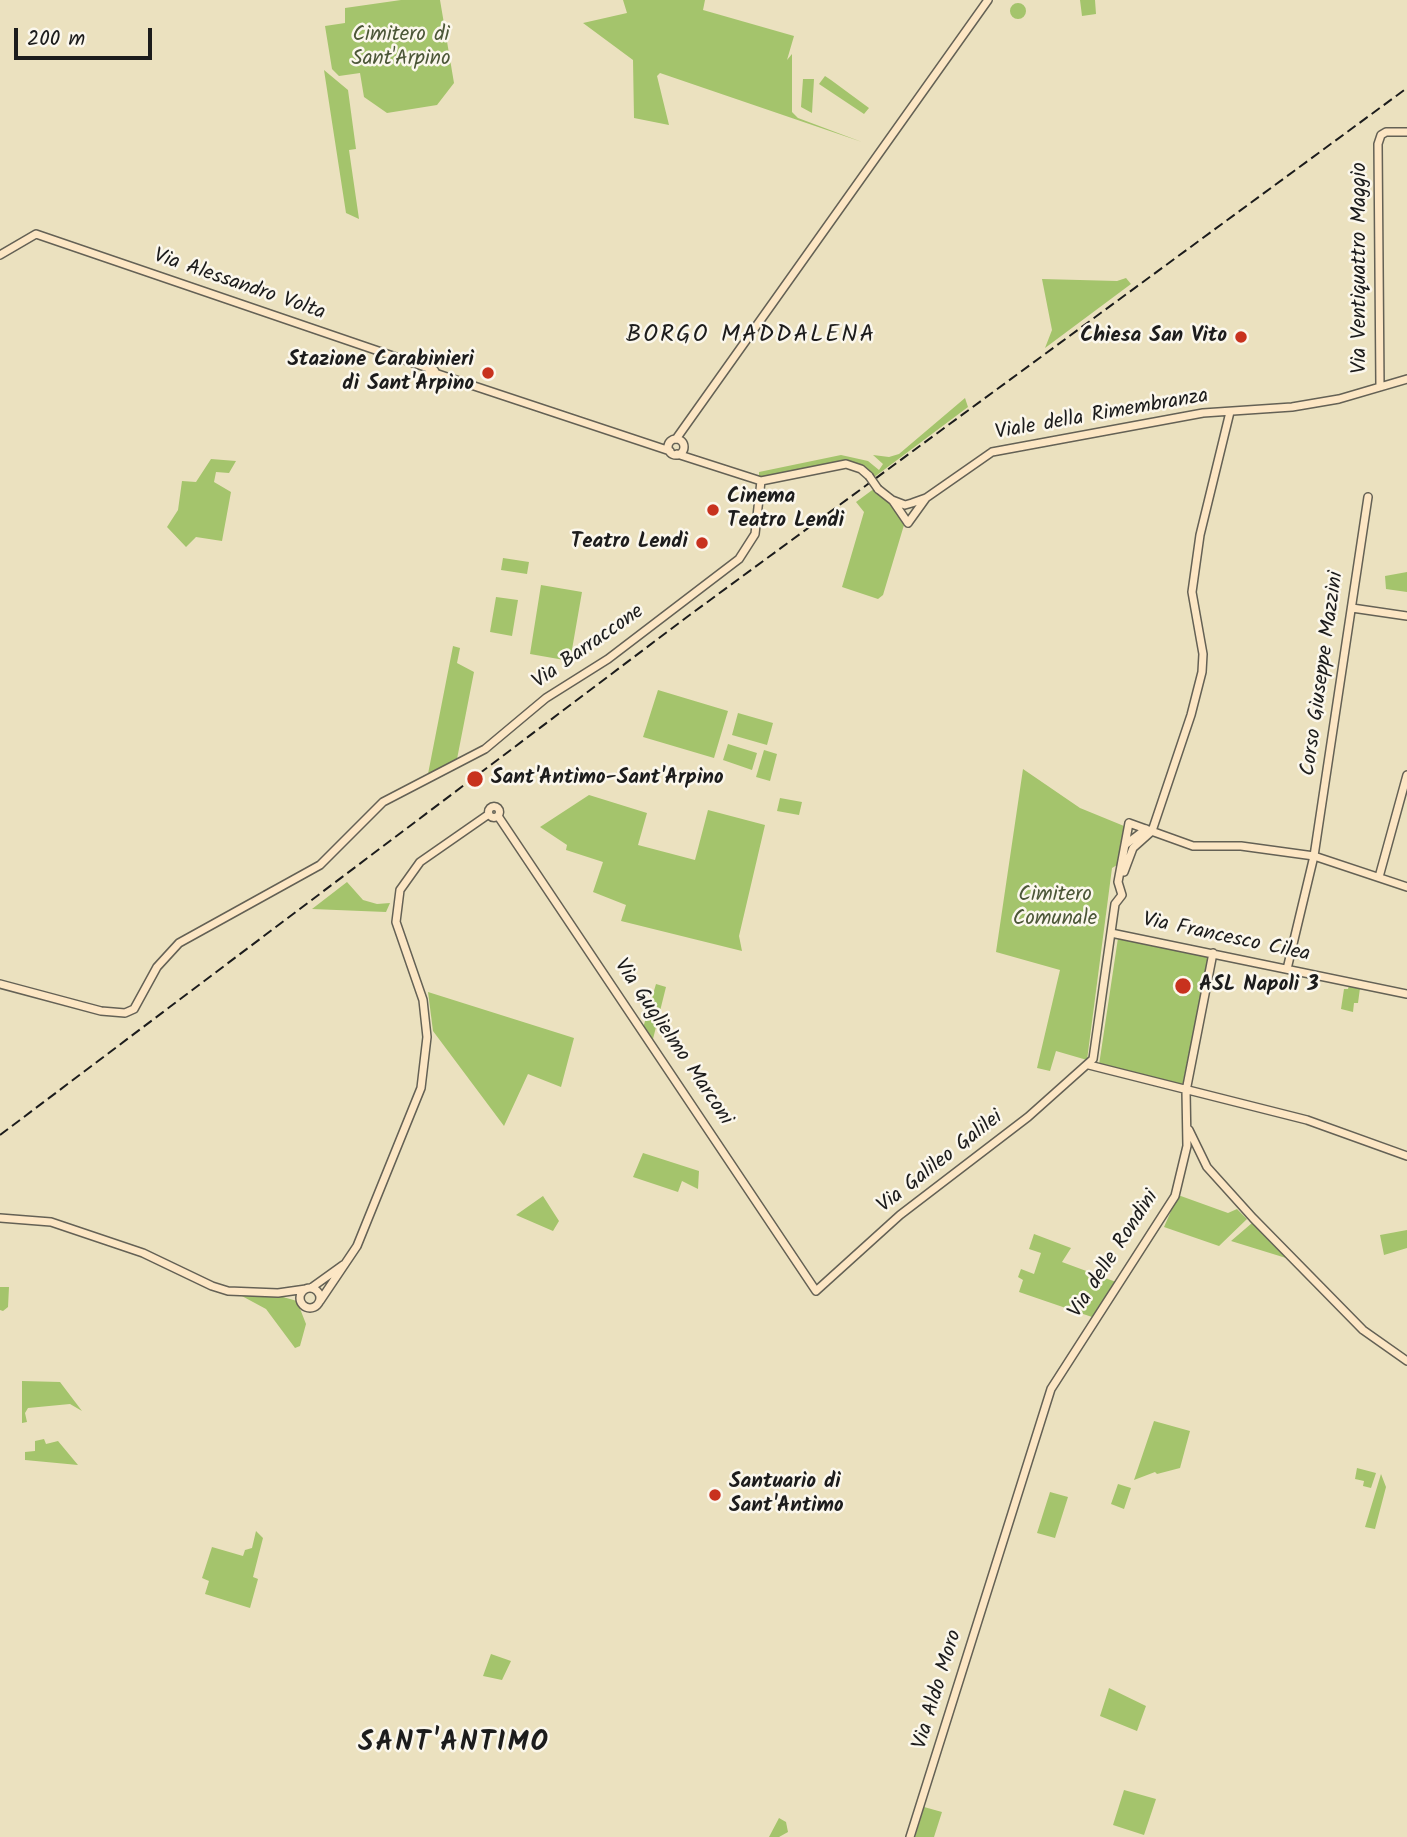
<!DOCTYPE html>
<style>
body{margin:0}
#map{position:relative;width:1407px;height:1837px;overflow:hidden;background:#ebe1bf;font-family:Kalam,sans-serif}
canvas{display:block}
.scale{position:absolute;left:14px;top:28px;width:138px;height:32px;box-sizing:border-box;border:4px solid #1c1c1c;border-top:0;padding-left:9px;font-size:21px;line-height:24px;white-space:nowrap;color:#1c1c1c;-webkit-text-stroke:5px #fbf7ec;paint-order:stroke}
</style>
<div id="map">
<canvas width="1407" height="1837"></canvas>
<div class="scale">200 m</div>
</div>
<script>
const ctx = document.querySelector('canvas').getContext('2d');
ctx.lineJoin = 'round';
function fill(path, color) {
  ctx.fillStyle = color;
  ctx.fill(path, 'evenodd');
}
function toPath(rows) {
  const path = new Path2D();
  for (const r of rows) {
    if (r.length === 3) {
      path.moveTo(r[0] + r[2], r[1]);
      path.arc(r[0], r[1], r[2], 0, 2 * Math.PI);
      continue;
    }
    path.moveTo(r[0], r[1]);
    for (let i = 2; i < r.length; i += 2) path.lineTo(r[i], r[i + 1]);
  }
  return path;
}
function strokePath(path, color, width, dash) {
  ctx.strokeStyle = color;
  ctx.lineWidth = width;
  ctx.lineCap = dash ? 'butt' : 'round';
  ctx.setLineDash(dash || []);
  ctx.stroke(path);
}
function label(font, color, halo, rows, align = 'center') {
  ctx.font = font + ' Kalam,sans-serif';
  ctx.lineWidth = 5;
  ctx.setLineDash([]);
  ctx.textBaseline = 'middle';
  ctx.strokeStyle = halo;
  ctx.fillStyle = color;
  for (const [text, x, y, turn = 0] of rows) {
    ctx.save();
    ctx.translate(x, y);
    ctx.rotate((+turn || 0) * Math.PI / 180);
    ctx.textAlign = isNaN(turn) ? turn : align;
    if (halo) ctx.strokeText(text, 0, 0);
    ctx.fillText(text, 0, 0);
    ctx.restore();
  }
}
const green = toPath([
 [401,0,440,0,454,83,437,105,387,113,364,97,360,73,339,76,332,69,325,26,345,23,345,8],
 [623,0,705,0,703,10,794,36,787,60,792,54,792,112,798,118,862,142,660,73,657,76,669,125,634,118,633,60,583,23,627,13],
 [1080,0,1095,0,1096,14,1082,16],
 [1018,11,8],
 [324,70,348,90,356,149,349,150,359,219,346,213],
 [825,76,831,80,869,108,864,114,819,84],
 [803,79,814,79,812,113,801,107],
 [1126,278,1131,284,1045,348,1052,330,1042,279,1117,281],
 [965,398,968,407,873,478,861,465,759,477,759,472,841,455,868,461,879,470,883,464,873,455,889,457,899,454],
 [211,459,236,461,229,473,216,472,214,482,231,492,222,541,196,537,186,547,167,527,178,510,182,481,196,482],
 [875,488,890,503,904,525,883,595,878,599,842,587,864,512,856,502],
 [503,558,529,562,527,574,501,570],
 [1407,572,1407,592,1386,589,1385,576],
 [541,585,582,592,570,661,530,654],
 [496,597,518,600,512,636,490,632],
 [453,646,460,648,457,663,474,672,457,759,428,774],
 [658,690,728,711,714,758,643,737],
 [738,713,773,723,767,745,732,735],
 [728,744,757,753,752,770,723,760],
 [764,750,777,754,770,781,756,777],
 [1023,769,1080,808,1124,826,1117,865,1112,868,1087,1060,1056,1051,1050,1071,1037,1068,1060,970,996,952],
 [589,795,647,813,638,845,695,860,708,810,765,825,739,936,742,951,621,921,626,905,593,892,603,862,566,850,567,845,540,827],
 [780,798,802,802,799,815,777,811],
 [347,882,363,900,377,904,390,903,386,912,312,909],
 [1118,938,1209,956,1182,1087,1099,1065],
 [656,984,666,987,652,1043,643,1028],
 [1349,985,1360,988,1358,1003,1354,1003,1353,1012,1341,1009,1344,989,1348,989],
 [428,992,574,1038,561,1087,528,1074,504,1126,433,1031],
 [643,1153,699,1171,698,1189,682,1181,678,1192,633,1177],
 [1178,1195,1228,1213,1237,1209,1247,1219,1219,1246,1164,1227],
 [543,1196,559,1221,553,1231,516,1215],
 [1252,1223,1286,1258,1231,1241],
 [1407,1230,1407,1248,1384,1255,1380,1235],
 [1034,1234,1071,1248,1062,1262,1116,1282,1092,1317,1019,1292,1023,1280,1018,1277,1021,1269,1034,1274,1041,1253,1029,1249],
 [0,1287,9,1287,8,1307,3,1311,0,1310],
 [240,1295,276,1295,297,1301,306,1324,300,1346,295,1348,266,1309],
 [22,1381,60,1382,82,1411,70,1404,28,1408,25,1413,27,1422,22,1423],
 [1154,1421,1190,1431,1180,1468,1157,1474,1155,1472,1134,1480],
 [44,1439,46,1444,58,1441,78,1465,25,1460,25,1452,35,1451,35,1441],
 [1357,1468,1376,1473,1371,1488,1363,1486,1364,1481,1355,1479],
 [1381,1474,1386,1487,1375,1529,1365,1527],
 [1118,1484,1131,1488,1124,1509,1111,1504],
 [1050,1492,1068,1497,1055,1538,1037,1533],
 [256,1531,263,1538,253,1577,258,1579,250,1608,205,1594,209,1581,202,1578,212,1547,243,1556,245,1550,252,1548],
 [491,1654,511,1661,502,1680,483,1676],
 [1109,1688,1146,1706,1137,1731,1100,1716],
 [1124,1790,1156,1799,1144,1835,1113,1825],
 [924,1807,942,1812,934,1837,915,1837],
 [779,1818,786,1822,788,1832,779,1837,769,1837]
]);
const secondary = toPath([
 [0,255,36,234,431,369],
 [432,373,3.5],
 [435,373,670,451],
 [1380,387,1378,144,1381,135,1386,132,1407,132],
 [676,439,988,0],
 [676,447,8],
 [677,454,761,481,846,464,861,469,869,476],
 [878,489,892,500,905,505,912,503,926,498,992,452,1203,413,1292,407,1339,399,1407,379],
 [893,501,908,523],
 [908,523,926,498],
 [1352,608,1407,616],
 [494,812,5.5],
 [498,816,816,1291,900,1215,1028,1117,1093,1059,1115,904,1122,895,1118,882,1129,823],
 [1129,823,1193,846,1241,846,1314,856,1407,887],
 [1152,831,1191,715,1202,672,1203,654,1192,592,1200,535,1230,412],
 [1125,845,1146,829],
 [1124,872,1133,848,1152,831],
 [1379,877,1407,775],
 [1111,933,1407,994],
 [1287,969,1314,856,1368,497],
 [0,984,101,1011,125,1013,134,1009,157,967,179,943,320,865,383,802,485,749,546,698,608,659,739,559,755,534,761,481],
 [1089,1065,1307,1120,1407,1156],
 [1189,1130,1207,1167,1253,1218,1363,1330,1407,1361],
 [0,1218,51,1222,143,1253,212,1286,228,1291,278,1293,306,1289],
 [310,1298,10],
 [311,1288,343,1265],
 [320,1301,357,1246,421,1088,427,1037,423,1000,396,922,400,890,420,862,489,814],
 [910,1837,1051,1389,1175,1196,1187,1146,1186,1091,1213,953]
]);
const rail = toPath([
 [0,1135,687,617,1407,88]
]);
const secondaryBridge = toPath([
 [869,476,878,489]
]);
const markers = [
 [1241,337,7,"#c8321e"],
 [488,373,7,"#c8321e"],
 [713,510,7,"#c8321e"],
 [702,543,7,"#c8321e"],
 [475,779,9,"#c8321e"],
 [1183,986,9,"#c8321e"],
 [715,1495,7,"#c8321e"]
];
const parkNames = [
 ["Cimitero di",401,36],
 ["Sant'Arpino",401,60],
 ["Cimitero",1055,896],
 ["Comunale",1055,920]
];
const streetNames = [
 ["Via Ventiquattro Maggio",1361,268,-90],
 ["Via Alessandro Volta",239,286,19],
 ["Viale della Rimembranza",1102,416,-10],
 ["Via Barraccone",589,648,-35],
 ["Corso Giuseppe Mazzini",1324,674,-82],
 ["Via Francesco Cilea",1226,939,12],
 ["Via Guglielmo Marconi",672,1043,56],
 ["Via Galileo Galilei",941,1163,-38],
 ["Via delle Rondini",1115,1255,-57],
 ["Via Aldo Moro",939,1690,-73]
];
const poiNames = [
 ["Chiesa San Vito",1227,337,"right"],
 ["Stazione Carabinieri",474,361,"right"],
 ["di Sant'Arpino",474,385,"right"],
 ["Cinema",727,498],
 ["Teatro Lendi",727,522],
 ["Teatro Lendi",688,543,"right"],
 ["Sant'Antimo-Sant'Arpino",491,779],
 ["ASL Napoli 3",1199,986],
 ["Santuario di",729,1483],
 ["Sant'Antimo",729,1507]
];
const quarterNames = [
 ["BORGO MADDALENA",751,337]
];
const districtNames = [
 ["SANT'ANTIMO",454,1745]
];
fill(green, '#a4c46c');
strokePath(secondary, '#646155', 10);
strokePath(secondary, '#fce6c4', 7);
strokePath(rail, '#1c1c1c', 2, [10, 5]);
strokePath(secondaryBridge, '#646155', 10, []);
strokePath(secondaryBridge, '#fce6c4', 7);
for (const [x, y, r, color] of markers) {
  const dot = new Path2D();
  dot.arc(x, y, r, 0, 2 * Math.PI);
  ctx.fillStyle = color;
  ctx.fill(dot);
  strokePath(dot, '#fbf7ec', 2.5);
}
label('21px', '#4c5738', '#fbf7ec', parkNames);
label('21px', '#1c1c1c', '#fbf7ec', streetNames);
label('bold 21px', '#1c1c1c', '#fbf7ec', poiNames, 'left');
ctx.letterSpacing = '2px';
label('24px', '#1c1c1c', '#fbf7ec', quarterNames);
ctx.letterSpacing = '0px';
ctx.letterSpacing = '2px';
label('bold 28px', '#1c1c1c', '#fbf7ec', districtNames);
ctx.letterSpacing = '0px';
</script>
